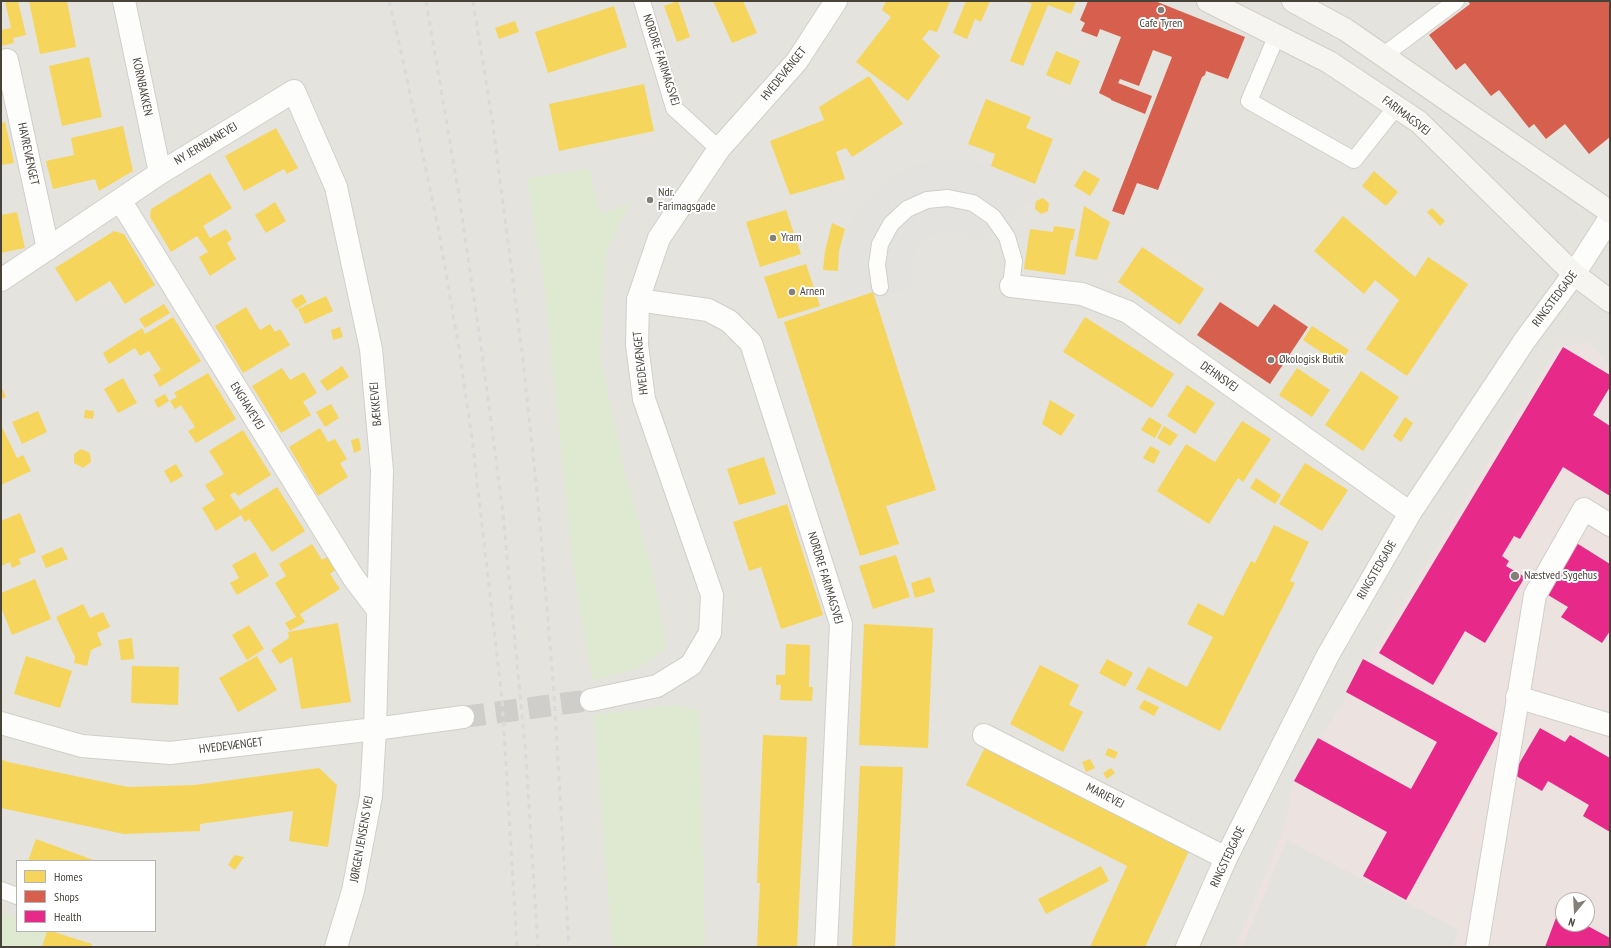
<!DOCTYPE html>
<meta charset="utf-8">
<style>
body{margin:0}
#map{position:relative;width:1611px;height:948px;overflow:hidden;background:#f2f1ee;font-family:"PT Sans Narrow",sans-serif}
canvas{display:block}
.frame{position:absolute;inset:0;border:2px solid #48433a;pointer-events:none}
.legend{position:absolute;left:16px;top:860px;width:140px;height:72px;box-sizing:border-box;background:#fff;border:1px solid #b6b4b0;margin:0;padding:5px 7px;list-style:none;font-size:12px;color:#48433a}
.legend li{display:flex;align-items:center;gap:8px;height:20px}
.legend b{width:20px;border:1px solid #b6b4b0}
.north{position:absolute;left:1555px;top:892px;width:40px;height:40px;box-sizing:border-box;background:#fff;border:1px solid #b6b4b0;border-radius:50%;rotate:198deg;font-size:11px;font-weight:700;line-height:16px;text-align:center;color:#48433a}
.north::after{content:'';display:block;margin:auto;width:14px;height:18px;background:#848079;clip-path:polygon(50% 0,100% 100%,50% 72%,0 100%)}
</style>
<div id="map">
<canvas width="1611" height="948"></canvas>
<div class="frame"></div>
<ul class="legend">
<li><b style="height:11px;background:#f6d55c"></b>Homes</li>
<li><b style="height:11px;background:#d6604d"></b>Shops</li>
<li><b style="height:11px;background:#e7298a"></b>Health</li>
</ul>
<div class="north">N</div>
</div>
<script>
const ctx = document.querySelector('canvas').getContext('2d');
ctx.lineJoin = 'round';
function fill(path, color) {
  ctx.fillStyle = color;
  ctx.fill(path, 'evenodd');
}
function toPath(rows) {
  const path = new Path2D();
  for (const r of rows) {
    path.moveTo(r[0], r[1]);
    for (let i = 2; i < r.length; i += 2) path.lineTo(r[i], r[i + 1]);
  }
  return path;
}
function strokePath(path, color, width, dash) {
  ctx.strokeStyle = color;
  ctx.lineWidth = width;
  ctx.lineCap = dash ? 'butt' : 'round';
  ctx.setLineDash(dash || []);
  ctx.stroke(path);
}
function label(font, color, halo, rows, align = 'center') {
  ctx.font = font + ' "PT Sans Narrow",sans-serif';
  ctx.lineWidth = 4;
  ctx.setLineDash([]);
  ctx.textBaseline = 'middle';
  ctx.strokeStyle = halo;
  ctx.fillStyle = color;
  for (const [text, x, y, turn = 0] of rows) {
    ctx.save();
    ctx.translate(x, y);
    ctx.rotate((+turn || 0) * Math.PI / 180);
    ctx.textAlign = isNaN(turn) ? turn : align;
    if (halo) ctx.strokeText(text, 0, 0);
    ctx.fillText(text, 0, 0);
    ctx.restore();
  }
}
const residential = toPath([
 [1,1,1610,1,1610,947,1,947],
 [17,861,155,861,155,931,17,931],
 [1563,900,1587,900,1587,924,1563,924]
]);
const medical = toPath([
 [1587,342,1610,366,1610,947,1236,947,1285,826,1293,785,1557,348],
 [1563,900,1587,900,1587,924,1563,924]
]);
const green = toPath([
 [589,169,601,215,631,202,606,252,600,357,625,472,655,581,666,649,637,669,592,681,573,566,544,283,527,178],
 [675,705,699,710,705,947,612,947,594,715],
 [1,912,17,918,17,931,52,931,94,947,1,947]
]);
const parking = toPath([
 [960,159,988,164,1015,176,1038,195,976,240,961,232,943,231,927,237,915,251,910,268,914,286,877,297,841,294,840,264,846,236,859,209,878,187,903,171,930,161],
 [1287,840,1458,929,1453,947,1242,947]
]);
const homes = toPath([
 [5,1,18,1,26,35,13,38,14,43,1,46,1,30,11,28],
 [29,1,67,1,76,47,40,54],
 [678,1,690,37,677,42,664,6],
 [713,1,743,1,757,33,732,43],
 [886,1,950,1,937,32,929,30,922,39,940,56,908,101,856,62,891,17,882,10],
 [966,1,990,1,981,22,975,19,967,39,953,33],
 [1025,1,1076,1,1071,14,1048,5,1023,66,1010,61,1032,4],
 [614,6,627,47,548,73,535,32],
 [515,21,519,32,499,39,495,28],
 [1056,51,1080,61,1070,85,1046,75],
 [89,57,102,117,62,126,49,66],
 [869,76,903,124,852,157,846,148,836,152,845,179,790,195,770,141,824,120,819,107],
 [644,84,654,131,559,151,549,104],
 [986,99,1031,117,1026,128,1053,139,1035,184,991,166,995,154,968,144],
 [5,122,14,163,1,165,1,123],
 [123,126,133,171,99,191,95,179,53,189,46,161,74,155,71,138],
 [276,128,298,168,287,174,284,169,244,191,225,156],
 [1084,170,1100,179,1090,196,1074,186],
 [1374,171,1398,192,1386,206,1362,186],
 [210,173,232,208,203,226,210,238,226,229,232,239,227,243,236,259,210,276,199,257,208,252,197,236,171,252,150,217,151,209],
 [1043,198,1049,203,1048,211,1041,214,1035,209,1036,201],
 [275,202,286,221,266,233,255,215],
 [1084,206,1110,222,1097,260,1075,256],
 [1432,208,1445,221,1440,226,1427,212],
 [786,210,801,254,760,267,746,222],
 [17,212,25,248,1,253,1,215],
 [1343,216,1415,277,1428,257,1468,284,1407,376,1366,349,1399,300,1375,280,1364,294,1314,251],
 [832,223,845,229,839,251,838,271,823,270,825,251],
 [1054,226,1075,229,1073,240,1071,240,1065,275,1024,269,1030,229,1053,232],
 [114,231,124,234,155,285,125,304,110,281,76,302,55,268],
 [1142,247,1204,289,1180,325,1118,282],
 [806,264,820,306,778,319,764,277],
 [873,292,936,490,886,506,899,544,860,556,784,322],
 [302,294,307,302,296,309,291,300],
 [326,296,333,311,305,324,298,309],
 [164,304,170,313,145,328,139,319],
 [246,307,260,330,270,324,275,332,280,329,290,345,243,373,215,326],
 [173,317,201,361,160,387,153,375,161,370,149,351,140,356,135,348,109,364,103,353,142,328,145,334],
 [1085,317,1174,374,1152,408,1063,352],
 [1312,326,1349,350,1339,364,1303,340],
 [340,327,343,337,333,340,331,330],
 [342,366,349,377,327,391,320,381],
 [282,368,290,380,304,372,317,393,303,402,311,415,281,433,252,386],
 [1297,368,1330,390,1312,417,1279,395],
 [1361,371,1399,397,1363,451,1325,425],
 [208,373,236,419,196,443,188,431,195,427,181,405,175,409,170,401,177,397,174,393],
 [123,378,137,403,118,413,104,389],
 [1187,385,1215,403,1195,434,1167,416],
 [1,386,6,397,1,399],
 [165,394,169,401,158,408,154,400],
 [1050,400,1075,415,1061,436,1042,424],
 [331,404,339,418,325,427,316,412],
 [85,410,94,411,93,419,84,418],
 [38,411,47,432,22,444,12,422],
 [1149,417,1162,425,1155,438,1141,430],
 [1405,417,1413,423,1401,442,1393,436],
 [1242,421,1271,439,1243,482,1238,478,1209,524,1157,491,1186,444,1215,462],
 [1,425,17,458,23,455,31,471,1,485],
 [1164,426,1178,435,1170,446,1157,438],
 [320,428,328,442,335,439,347,459,340,463,348,477,318,496,289,447],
 [243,430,271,475,238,496,235,492,230,495,240,510,277,487,305,531,272,552,249,519,245,522,241,515,216,531,202,508,215,500,205,485,224,474,209,451],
 [359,438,361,450,354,453,351,440],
 [1150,446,1160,451,1154,464,1143,458],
 [81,449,90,453,91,462,83,468,74,463,74,454],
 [764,457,776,494,739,505,727,469],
 [1305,463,1348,490,1322,531,1279,504],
 [176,464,183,476,171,483,164,471],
 [1256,478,1281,495,1275,504,1250,488],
 [787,504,823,615,781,629,761,567,749,571,733,522],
 [20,513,36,552,19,559,21,564,12,568,10,562,1,566,1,521],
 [1274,525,1309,542,1290,581,1295,583,1220,731,1136,689,1148,667,1187,687,1213,637,1187,624,1198,603,1223,616,1251,561,1255,563],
 [312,544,322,560,327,557,335,570,330,574,340,589,300,614,305,622,290,631,285,623,296,617,275,583,286,576,279,564],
 [62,547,68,559,46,568,41,556],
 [255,552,269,576,237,595,230,583,239,578,232,565],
 [896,555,910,597,873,609,859,566],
 [930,577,935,592,915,598,911,583],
 [35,579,51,619,12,635,1,607,1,593],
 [83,604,90,618,103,612,110,627,97,633,102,645,91,650,87,666,74,663,75,657,56,617],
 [338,623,351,702,301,709,292,657,280,664,271,650,289,638,288,632],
 [864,624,933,628,928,748,859,745],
 [249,625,264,649,247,660,232,635],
 [132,638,134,659,121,660,118,640],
 [786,644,810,645,809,687,813,687,812,701,780,700,781,685,776,685,776,675,785,675],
 [26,656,72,671,60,708,14,694],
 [257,656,277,690,238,712,219,678],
 [1107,659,1133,673,1125,687,1099,673],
 [1040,665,1079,685,1069,705,1083,712,1063,752,1010,724],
 [132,666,179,667,178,705,131,703],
 [1144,700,1159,707,1154,716,1139,708],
 [763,735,807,737,797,947,757,947,760,883,757,883],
 [985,747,1189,851,1145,947,1090,947,1127,866,966,785],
 [1108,748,1118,752,1115,759,1105,755],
 [1,759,8,762,128,787,195,785,319,768,337,785,328,847,289,841,293,811,200,824,200,831,124,834,1,808],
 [1090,759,1095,768,1086,772,1082,762],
 [860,766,903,767,895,947,852,947],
 [1111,768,1115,773,1107,779,1103,773],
 [36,839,96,861,28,861],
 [234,855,244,857,235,870,228,865],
 [1101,866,1109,881,1046,914,1038,899],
 [47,931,51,931,92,944,91,947,42,947]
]);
const shops = toPath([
 [1088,1,1155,1,1245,37,1228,79,1206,71,1205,75,1202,77,1158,190,1137,183,1124,215,1112,211,1172,57,1153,50,1139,86,1120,79,1118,83,1152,96,1145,114,1111,100,1111,99,1099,93,1121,37,1100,29,1097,37,1081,31,1085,23,1080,20],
 [1468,1,1610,1,1610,137,1589,154,1565,124,1546,139,1534,124,1529,128,1499,90,1491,96,1465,63,1456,70,1429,35,1470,4],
 [1220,302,1258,327,1274,304,1308,327,1270,384,1197,335]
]);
const health = toPath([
 [1563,347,1610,375,1610,387,1593,415,1610,426,1610,496,1563,467,1520,539,1514,536,1502,556,1509,561,1506,566,1525,577,1485,643,1465,631,1433,685,1379,653],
 [1570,539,1610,564,1610,631,1602,643,1561,617,1568,607,1538,589],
 [1363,659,1498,733,1406,900,1363,876,1387,832,1294,781,1318,738,1411,789,1437,742,1346,692],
 [1540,728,1565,742,1570,735,1610,758,1610,832,1583,816,1589,805,1548,781,1542,791,1513,774],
 [1559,910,1563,912,1563,924,1584,924,1610,938,1610,947,1545,947]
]);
const tertiaryTunnel = toPath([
 [463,717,591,700]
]);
const service = toPath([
 [642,1,674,108,719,149],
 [1277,35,1249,101,1354,160,1396,107],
 [1384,55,1456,1],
 [880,287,877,265,880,244,891,224,907,209,927,200,948,198,973,203,993,217,1007,237,1014,261,1011,286],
 [1,890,17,896]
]);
const minor = toPath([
 [124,1,160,173],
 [7,60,48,249],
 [120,200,353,577,378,610],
 [1,280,160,173,294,91,336,187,371,349,382,471,375,729,371,796,353,891,336,947],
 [1011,286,1082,294,1128,312,1410,513],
 [638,300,708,310,729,321,751,343,841,624,826,947],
 [1517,697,1610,725],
 [984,735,1226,858],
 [1477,947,1535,595,1584,509,1610,525]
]);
const tertiary = toPath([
 [591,700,657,686,691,665,710,633,712,595,644,399,637,345,638,300,659,238,719,149,797,61,836,1],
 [1,723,82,746,170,753,375,729,463,717],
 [1187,947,1226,858,1328,655,1410,513,1525,340,1574,274,1610,218]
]);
const secondary = toPath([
 [1208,1,1329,62,1419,122,1574,274,1610,301],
 [1293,1,1346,30,1610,212]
]);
const rail = toPath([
 [389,1,403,60,438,227,459,349,472,438,502,699,517,947],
 [426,1,458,189,482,353,503,514,526,758,538,947],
 [473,1,493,125,523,360,538,501,554,693,569,947]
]);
const markers = [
 [1161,10,4,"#848079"],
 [650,200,4,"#848079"],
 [773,238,4,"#848079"],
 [792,292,4,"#848079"],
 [1271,360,4,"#848079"],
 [1515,576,5,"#848079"]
];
const poiNames = [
 ["Cafe Tyren",1161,24,"center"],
 ["Ndr.",658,193],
 ["Farimagsgade",658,207],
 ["Yram",781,238],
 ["Arnen",800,292],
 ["Økologisk Butik",1279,360],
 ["Næstved Sygehus",1524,576]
];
const streetNames = [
 ["NORDRE FARIMAGSVEJ",661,60,72],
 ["HVEDEVÆNGET",784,74,-51],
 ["KORNBAKKEN",142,87,78],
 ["FARIMAGSVEJ",1406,116,37],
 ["NY JERNBANEVEJ",206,144,-31],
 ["HAVREVÆNGET",28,154,78],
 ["RINGSTEDGADE",1555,299,-53],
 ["HVEDEVÆNGET",641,363,-96],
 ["DEHNSVEJ",1219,377,35],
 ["BÆKKEVEJ",376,404,-95],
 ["ENGHAVEVEJ",247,406,58],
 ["RINGSTEDGADE",1377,570,-60],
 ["NORDRE FARIMAGSVEJ",825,578,73],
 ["HVEDEVÆNGET",231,746,-7],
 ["MARIEVEJ",1105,796,27],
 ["JØRGEN JENSENS VEJ",362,839,-80],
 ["RINGSTEDGADE",1228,857,-65]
];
fill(residential, '#e5e3dd');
fill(medical, '#ece3e0');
fill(green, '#dfe9d1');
fill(parking, '#e4e2df');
fill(homes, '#f6d55c');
fill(shops, '#d6604d');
fill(health, '#e7298a');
strokePath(tertiaryTunnel, '#d0ceca', 22, [22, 11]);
strokePath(service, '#d0cfcb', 18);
strokePath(minor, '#d0cfcb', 24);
strokePath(tertiary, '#d0cfcb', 24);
strokePath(secondary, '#d0cec6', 24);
strokePath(service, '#fdfdfc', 16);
strokePath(minor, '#fdfdfc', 22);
strokePath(tertiary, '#fdfdfc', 22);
strokePath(secondary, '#f7f5f1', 22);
strokePath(rail, '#dadada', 3, [5, 5]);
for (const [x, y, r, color] of markers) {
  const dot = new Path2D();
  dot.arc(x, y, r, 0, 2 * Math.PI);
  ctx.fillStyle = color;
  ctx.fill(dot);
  strokePath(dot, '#fff', 1.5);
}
label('12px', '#48433a', '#fff', poiNames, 'left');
label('12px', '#48433a', '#fff', streetNames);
</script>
